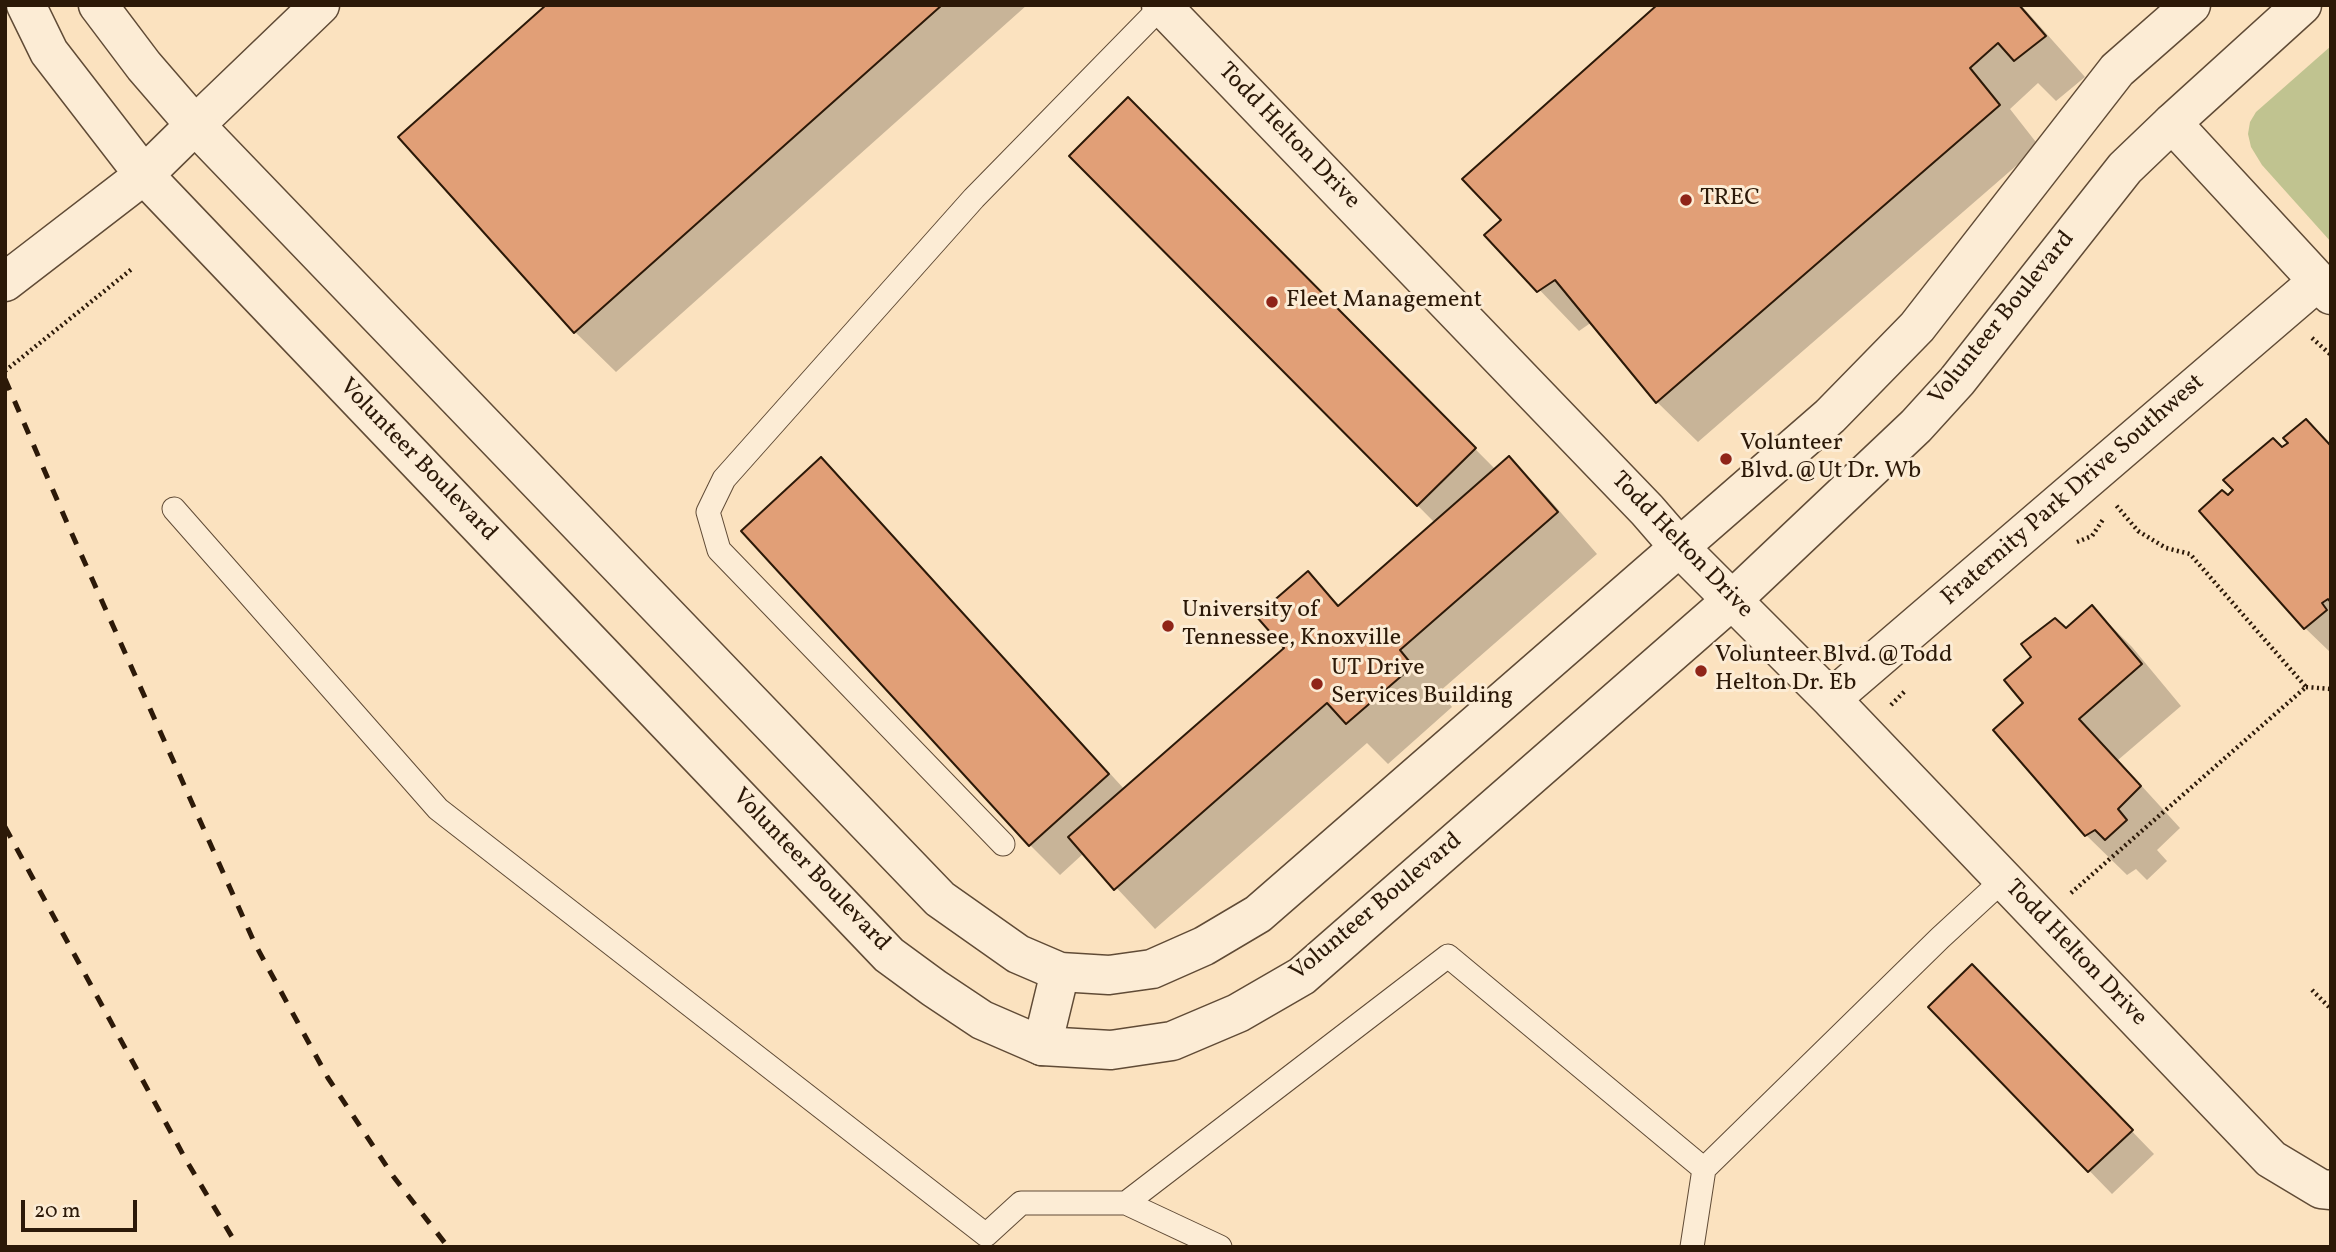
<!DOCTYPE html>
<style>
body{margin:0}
#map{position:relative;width:2336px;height:1252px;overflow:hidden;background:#fbe2bf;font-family:Vollkorn,serif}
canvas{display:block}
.frame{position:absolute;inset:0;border:7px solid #2c1908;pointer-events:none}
.scale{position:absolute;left:21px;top:1200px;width:116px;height:32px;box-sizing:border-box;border:4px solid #2c1908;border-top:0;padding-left:9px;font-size:21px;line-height:24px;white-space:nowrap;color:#2c1908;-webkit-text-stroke:5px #fcecd5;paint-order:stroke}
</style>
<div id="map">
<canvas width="2336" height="1252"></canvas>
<div class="frame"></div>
<div class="scale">20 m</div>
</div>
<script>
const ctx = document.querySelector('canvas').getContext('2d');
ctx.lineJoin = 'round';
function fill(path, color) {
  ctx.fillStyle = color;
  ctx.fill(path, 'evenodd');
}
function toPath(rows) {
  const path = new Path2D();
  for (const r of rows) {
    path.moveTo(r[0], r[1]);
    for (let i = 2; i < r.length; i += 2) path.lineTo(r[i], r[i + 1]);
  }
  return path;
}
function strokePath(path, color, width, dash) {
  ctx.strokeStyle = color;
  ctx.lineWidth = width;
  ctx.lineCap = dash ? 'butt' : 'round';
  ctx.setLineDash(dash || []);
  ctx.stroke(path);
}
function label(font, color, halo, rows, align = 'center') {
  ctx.font = font + ' Vollkorn,serif';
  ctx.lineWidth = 6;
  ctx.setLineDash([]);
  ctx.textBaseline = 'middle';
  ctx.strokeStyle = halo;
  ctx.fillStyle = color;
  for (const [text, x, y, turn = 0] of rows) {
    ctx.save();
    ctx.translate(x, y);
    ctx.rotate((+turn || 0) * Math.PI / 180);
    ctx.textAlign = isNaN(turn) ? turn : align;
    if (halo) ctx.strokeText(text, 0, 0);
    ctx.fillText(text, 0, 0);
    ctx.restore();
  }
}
const green = toPath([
 [2331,46,2331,242,2262,165,2251,147,2248,134,2250,122,2256,112]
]);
const shadow = toPath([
 [548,5,1027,5,616,372,575,332],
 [1660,5,2021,5,2085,77,2056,101,2038,83,2010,109,2039,146,1698,442,1657,402,1592,322,1579,331,1487,235,1504,220],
 [1128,99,1496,470,1509,458,1549,499,1597,554,1439,692,1452,707,1388,764,1367,743,1155,929,1084,853,1060,875,1030,845,821,460,851,490,1125,790,1287,648,1308,574,1340,606,1435,523,1071,156],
 [2331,446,2331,653,2305,628,2228,497,2282,449],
 [2092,607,2132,647,2181,706,2118,760,2180,828,2157,850,2167,861,2147,880,2136,869,2127,875,2086,835,2026,703,2066,631],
 [1995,990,2154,1154,2112,1194,1930,1007]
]);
const building = toPath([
 [546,5,942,5,574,333,398,137,546,5],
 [1657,5,2019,5,2046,36,2014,61,1998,43,1970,68,2000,105,1656,403,1555,280,1537,292,1484,235,1501,220,1462,179,1657,5],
 [1128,97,1476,448,1417,506,1069,156,1128,97],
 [2306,419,2331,446,2331,603,2328,599,2322,603,2327,610,2304,629,2199,511,2222,490,2228,495,2233,490,2223,480,2273,438,2282,447,2288,443,2283,438,2306,419],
 [1509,456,1558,512,1400,650,1413,666,1346,724,1327,703,1114,890,1068,837,1284,648,1256,616,1308,571,1338,606,1509,456],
 [821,457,1109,774,1029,846,741,531,821,457],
 [2092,605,2142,664,2079,719,2141,786,2118,809,2127,820,2105,840,2095,830,2085,836,1993,730,2023,703,2004,680,2031,657,2021,644,2055,618,2066,628,2092,605],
 [1972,964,2133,1130,2088,1172,1928,1007,1972,964]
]);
const path = toPath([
 [2312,338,2331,355],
 [5,371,133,268],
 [2077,542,2092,536,2104,518],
 [2306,687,2331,689],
 [1891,705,1905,691],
 [2071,893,2306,687,2190,554,2166,548,2138,531,2115,504],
 [2312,990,2331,1009]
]);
const service = toPath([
 [174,509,438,809,986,1235,1021,1203,1126,1203],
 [1003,844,719,550,708,512,724,479,974,198,1162,6],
 [1220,1247,1126,1203,1448,956,1704,1169],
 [1692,1247,1704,1169,1940,938,2004,879]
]);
const minor = toPath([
 [1161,5,1647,510,1680,548,1831,699,2271,1159,2321,1189,2331,1190],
 [2172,123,2331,295],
 [195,125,320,5],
 [1831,699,2317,282],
 [1042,1046,1060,972]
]);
const tertiary = toPath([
 [26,5,49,52,144,175,889,955,934,988,982,1020,1042,1046,1111,1050,1172,1041,1238,1013,1302,976,1732,600,1916,426,1957,381,2125,168,2172,123,2302,5],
 [98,5,144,66,195,125,940,899,1018,954,1060,972,1109,975,1152,969,1204,946,1258,914,1830,416,1917,327,2117,70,2191,5],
 [5,282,144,175,195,125]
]);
const rail = toPath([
 [5,379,68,525,255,944,328,1078,393,1176,448,1247],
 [5,827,186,1160,238,1247]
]);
const markers = [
 [1686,200,7,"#8f2418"],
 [1272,302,7,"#8f2418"],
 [1726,459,7,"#8f2418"],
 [1168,626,7,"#8f2418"],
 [1701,671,7,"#8f2418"],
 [1317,684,7,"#8f2418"]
];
const streetNames = [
 ["Todd Helton Drive",1288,137,46],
 ["Volunteer Boulevard",2003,319,-51],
 ["Volunteer Boulevard",417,461,46],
 ["Fraternity Park Drive Southwest",2074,491,-41],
 ["Todd Helton Drive",1681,546,46],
 ["Volunteer Boulevard",810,871,46],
 ["Volunteer Boulevard",1377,908,-40],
 ["Todd Helton Drive",2075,954,46]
];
const poiNames = [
 ["TREC",1700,200],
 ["Fleet Management",1286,302],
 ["Volunteer",1740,445],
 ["Blvd.@Ut Dr. Wb",1740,473],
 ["University of",1182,612],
 ["Tennessee, Knoxville",1182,640],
 ["Volunteer Blvd.@Todd",1715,657],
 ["Helton Dr. Eb",1715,685],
 ["UT Drive",1331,670],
 ["Services Building",1331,698]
];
fill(green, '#c0c390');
fill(shadow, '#0003');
fill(building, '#e19f77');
strokePath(building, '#2c1908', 2);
strokePath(service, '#604b36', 25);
strokePath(minor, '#604b36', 41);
strokePath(tertiary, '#604b36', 41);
strokePath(path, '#2c1908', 4.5, [2, 3.5]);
strokePath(service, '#fcecd5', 23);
strokePath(minor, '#fcecd5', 38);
strokePath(tertiary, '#fcecd5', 38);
strokePath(rail, '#2c1908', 5, [12, 12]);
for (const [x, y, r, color] of markers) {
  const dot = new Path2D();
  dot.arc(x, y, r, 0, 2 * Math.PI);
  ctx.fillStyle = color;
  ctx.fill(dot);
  strokePath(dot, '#fcecd5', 2.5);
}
label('24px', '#2c1908', '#fcecd5', streetNames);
label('24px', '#2c1908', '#fcecd5', poiNames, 'left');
</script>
